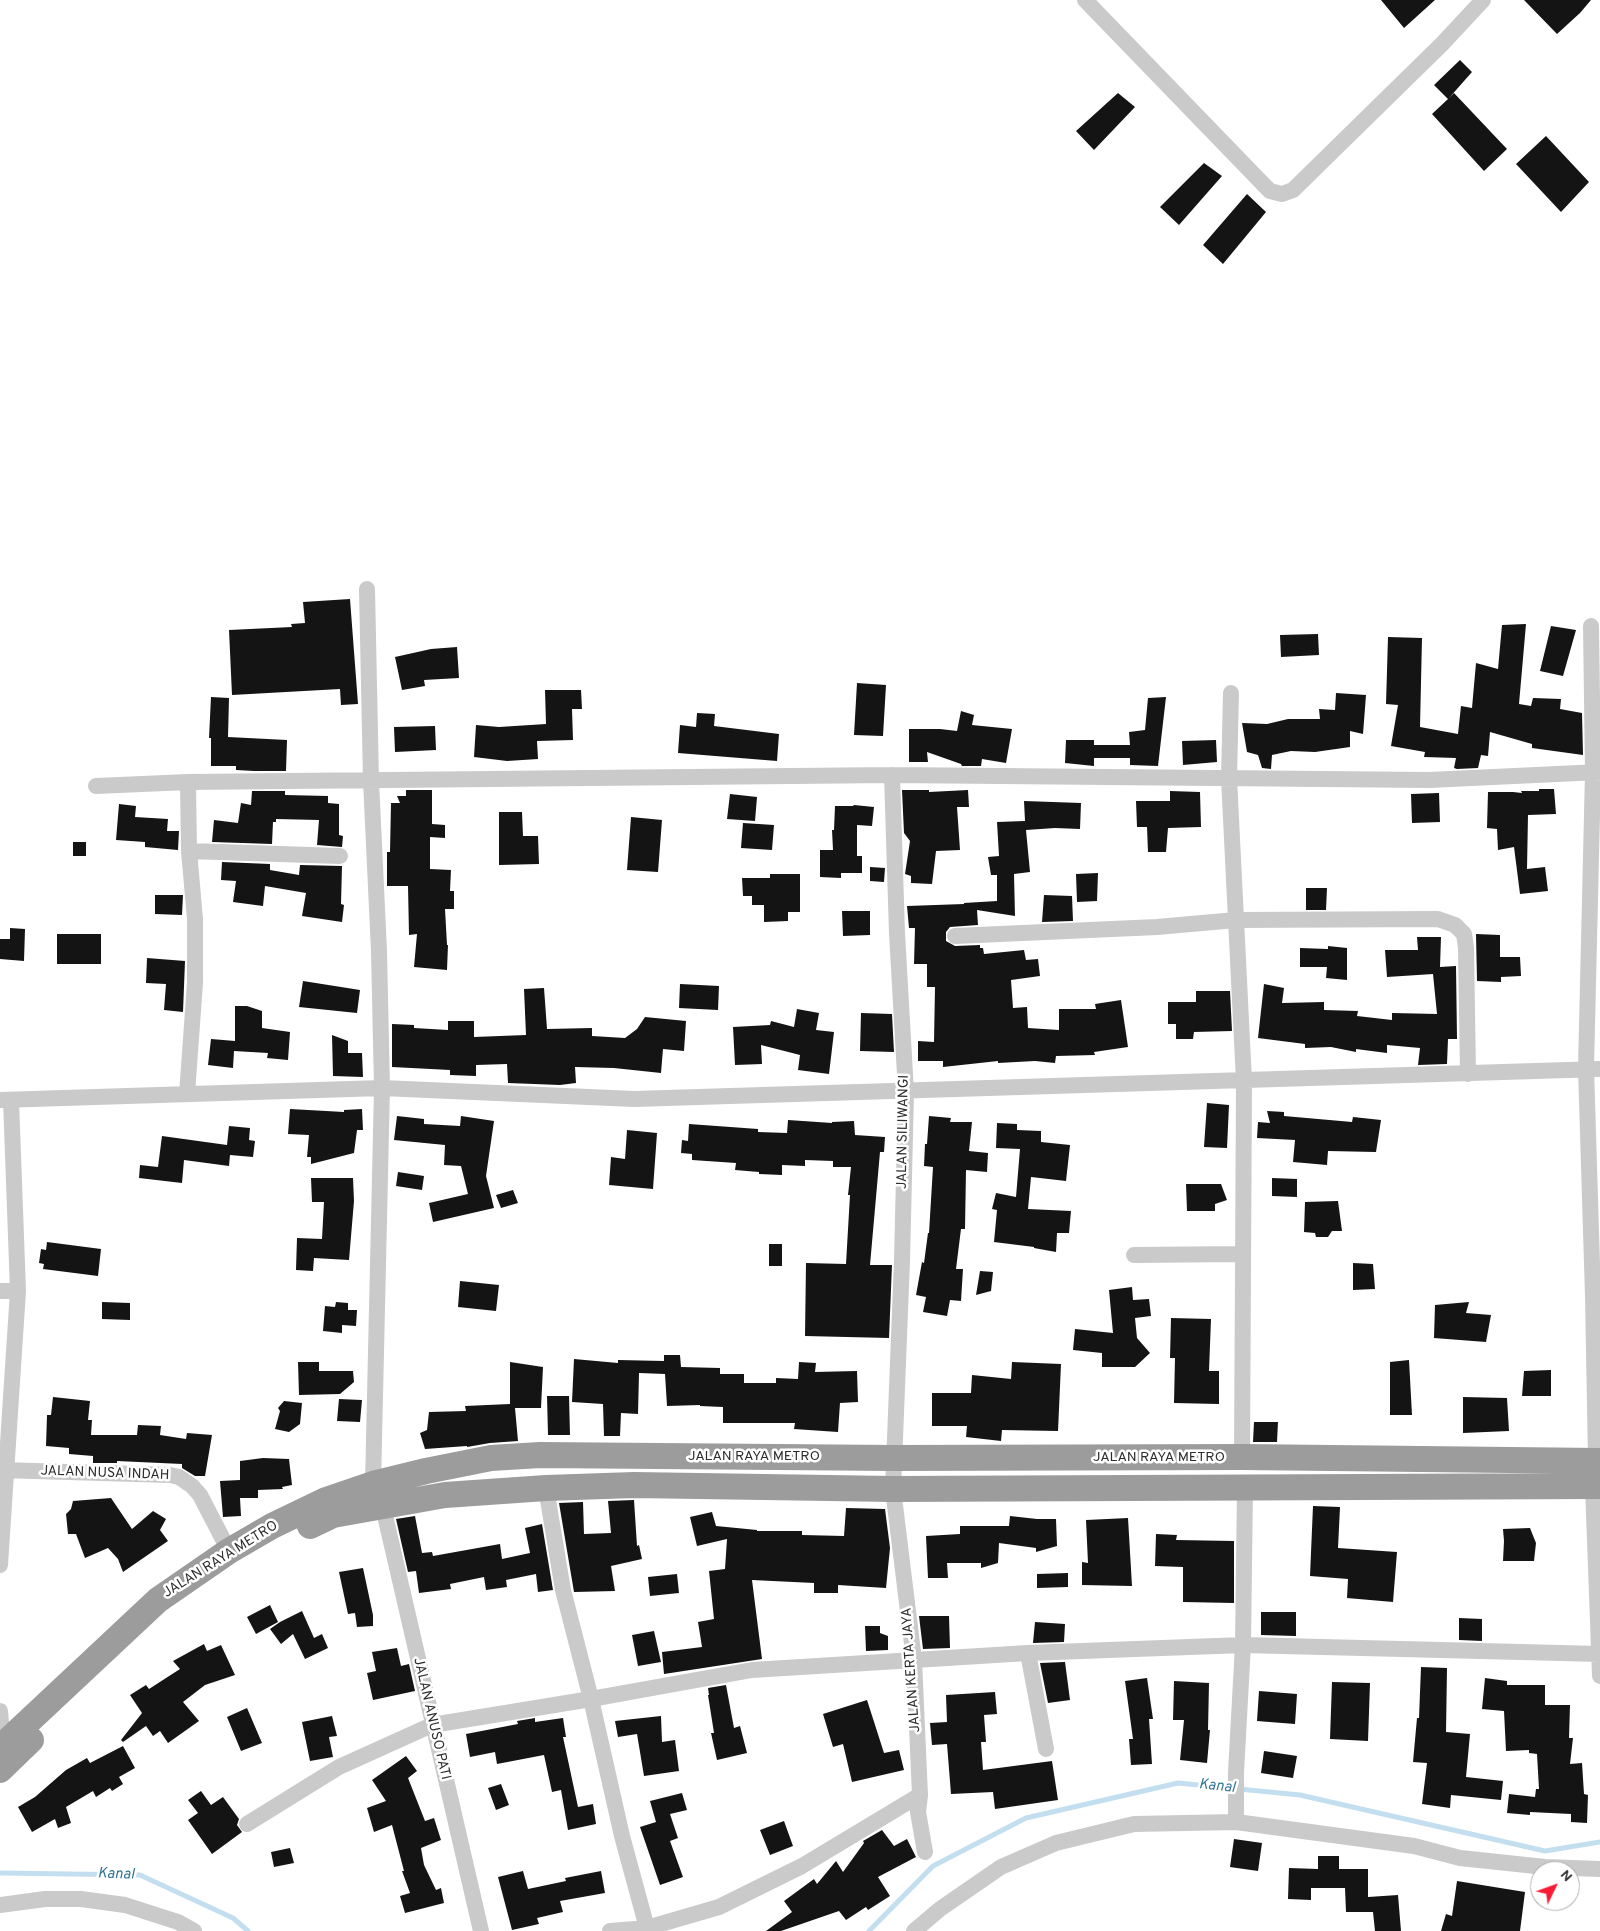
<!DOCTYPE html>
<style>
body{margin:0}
#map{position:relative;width:1600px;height:1931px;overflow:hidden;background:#fff;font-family:Overpass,sans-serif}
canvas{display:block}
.north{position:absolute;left:1530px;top:1861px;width:50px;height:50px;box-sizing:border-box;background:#fff;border:1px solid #ababab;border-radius:50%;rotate:48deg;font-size:14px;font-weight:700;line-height:20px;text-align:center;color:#2d2d2d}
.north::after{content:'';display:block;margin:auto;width:18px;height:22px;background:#f71d35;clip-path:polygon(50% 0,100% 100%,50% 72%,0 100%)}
</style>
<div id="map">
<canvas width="1600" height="1931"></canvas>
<div class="north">N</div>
</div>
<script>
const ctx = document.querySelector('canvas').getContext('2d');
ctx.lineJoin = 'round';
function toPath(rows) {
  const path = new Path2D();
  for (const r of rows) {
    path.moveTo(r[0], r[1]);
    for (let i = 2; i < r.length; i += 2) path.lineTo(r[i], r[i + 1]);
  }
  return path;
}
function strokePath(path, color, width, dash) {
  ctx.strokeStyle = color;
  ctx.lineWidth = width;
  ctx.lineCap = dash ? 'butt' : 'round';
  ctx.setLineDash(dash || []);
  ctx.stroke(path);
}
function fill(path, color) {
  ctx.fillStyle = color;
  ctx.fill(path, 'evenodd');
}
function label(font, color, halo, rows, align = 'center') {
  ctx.font = font + ' Overpass,sans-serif';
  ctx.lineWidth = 5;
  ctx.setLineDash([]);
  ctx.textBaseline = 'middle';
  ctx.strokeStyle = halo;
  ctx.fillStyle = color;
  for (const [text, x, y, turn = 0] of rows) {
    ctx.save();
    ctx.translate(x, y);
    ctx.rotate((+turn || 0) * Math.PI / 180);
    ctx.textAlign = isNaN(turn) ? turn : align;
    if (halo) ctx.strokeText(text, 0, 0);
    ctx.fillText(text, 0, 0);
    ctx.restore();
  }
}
const stream = toPath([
 [0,1873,140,1875,233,1918,248,1931],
 [869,1931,933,1866,1026,1818,1178,1783,1300,1795,1545,1851,1600,1842]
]);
const building = toPath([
 [1381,0,1435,0,1404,28],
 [1524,0,1591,0,1580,13,1557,34],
 [1460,60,1472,72,1449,98,1454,93,1507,149,1484,171,1432,114,1448,99,1434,85],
 [1118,93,1135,107,1094,150,1076,131],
 [1546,136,1589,182,1561,212,1516,164],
 [1204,163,1222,176,1179,225,1160,207],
 [1247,194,1266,212,1223,264,1203,245],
 [350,599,358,704,341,705,340,689,232,695,229,630,292,627,291,624,305,623,303,602],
 [1526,624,1519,704,1531,706,1533,698,1561,699,1560,709,1582,713,1583,755,1532,748,1532,744,1490,732,1488,756,1481,755,1478,768,1457,769,1454,768,1456,758,1424,757,1425,752,1391,746,1398,705,1386,704,1388,637,1422,638,1420,727,1458,734,1461,706,1472,708,1476,663,1498,669,1502,625],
 [1551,626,1576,630,1563,676,1540,671],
 [1318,634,1319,655,1281,657,1280,635],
 [457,647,459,678,424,680,425,686,402,690,395,657,431,649],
 [857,683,886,685,883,736,854,735],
 [545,690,581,690,582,709,572,709,573,740,537,741,538,759,507,761,474,757,476,725,499,727,546,724],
 [1336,693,1366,695,1363,734,1350,731,1350,747,1315,752,1291,751,1272,755,1271,769,1262,768,1258,755,1247,752,1242,723,1267,724,1288,719,1320,719,1319,709,1335,710],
 [211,697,229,698,228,737,287,740,286,771,254,771,236,770,236,766,211,766,211,738,209,738],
 [1166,697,1158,766,1130,765,1130,758,1094,758,1094,766,1065,763,1066,740,1094,740,1094,745,1130,745,1129,732,1145,730,1148,698],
 [961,711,974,715,972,725,1012,729,1006,763,982,759,981,766,962,766,961,764,927,752,928,762,909,762,909,729,940,729,957,731],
 [697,713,715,714,714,726,779,734,777,761,678,753,680,725,696,727],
 [435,726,436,750,395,752,394,727],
 [1216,740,1217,762,1183,765,1182,741],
 [1539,789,1554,789,1556,814,1528,815,1527,869,1545,867,1548,891,1520,894,1514,847,1498,850,1497,829,1487,828,1488,792,1513,792,1522,793,1521,791,1539,791],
 [406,790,432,790,432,824,445,825,445,838,430,837,430,869,451,870,450,891,454,891,454,909,445,909,447,945,448,945,447,970,414,967,417,934,409,935,408,886,387,886,387,852,390,852,391,803,400,803,397,796,406,796],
 [902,790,929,790,929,792,968,790,969,807,957,807,960,850,936,851,932,884,911,883,911,876,905,874,910,841,904,833],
 [252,791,285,791,285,795,328,796,328,803,339,804,339,835,343,836,342,847,317,845,319,820,276,819,276,822,273,822,272,844,212,842,214,820,238,823,241,803,251,805],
 [1170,791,1200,792,1201,827,1168,828,1166,852,1148,852,1147,827,1137,827,1136,801,1170,801],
 [1439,793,1440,822,1412,823,1411,794],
 [730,794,757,797,755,821,727,819],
 [1024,801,1081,803,1080,829,1055,828,1026,830,1030,872,1014,874,1015,916,977,910,978,925,950,927,946,932,946,941,955,946,980,945,980,948,983,948,984,954,1024,950,1026,960,1038,959,1040,976,1011,980,1013,1008,1027,1007,1028,1028,1059,1030,1059,1009,1096,1009,1095,1004,1121,1000,1128,1047,1094,1052,1095,1055,1056,1056,1055,1063,1035,1061,998,1063,998,1061,943,1067,943,1061,918,1061,918,1041,934,1042,935,987,927,987,927,964,914,964,915,928,909,928,907,906,964,904,964,903,997,901,997,875,991,875,988,857,999,856,997,822,1025,821],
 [119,804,136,806,135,817,168,819,167,831,179,831,178,850,145,847,145,842,116,840],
 [854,805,874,807,872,826,857,825,857,856,862,856,862,873,841,873,841,878,820,877,820,850,833,850,832,830,834,830,835,806,853,806],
 [499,812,522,812,523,836,538,836,539,864,499,865],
 [631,817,662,820,658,872,627,870],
 [743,823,774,825,772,850,741,848],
 [73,842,86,842,86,856,73,856],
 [222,862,270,864,270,870,299,875,300,865,342,866,341,904,344,905,342,922,302,916,306,893,265,886,263,906,233,902,236,881,221,880],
 [870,867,885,868,884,882,870,881],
 [1098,873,1097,901,1077,902,1076,874],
 [770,874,800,874,800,912,788,912,788,921,764,922,764,905,752,905,752,896,743,896,742,878,770,878],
 [1306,888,1327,888,1326,910,1306,910],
 [155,895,183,895,182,915,155,914],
 [1044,895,1072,896,1073,921,1042,922],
 [842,911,870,911,870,935,843,936],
 [10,928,25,929,24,961,0,959,0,939,10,939],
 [57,934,101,934,101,964,57,964],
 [1476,934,1500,935,1500,957,1520,957,1521,976,1501,977,1501,982,1477,981],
 [1417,937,1441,937,1440,967,1456,966,1457,1039,1448,1039,1447,1064,1418,1065,1420,1048,1387,1045,1387,1053,1356,1049,1356,1052,1331,1047,1305,1048,1305,1044,1258,1038,1264,984,1284,988,1282,1003,1324,1002,1324,1010,1358,1011,1357,1016,1392,1020,1392,1013,1437,1014,1433,974,1387,977,1385,950,1418,950],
 [1328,946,1347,948,1347,980,1326,978,1327,967,1300,967,1300,948,1328,949],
 [147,958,185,961,183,1012,164,1010,166,984,146,983],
 [303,981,360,990,357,1013,299,1007],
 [680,984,719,986,718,1010,679,1008],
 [544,988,547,1029,592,1028,592,1036,625,1038,637,1029,645,1017,686,1021,684,1051,663,1049,661,1073,614,1068,575,1067,576,1083,560,1085,508,1083,507,1064,476,1065,476,1076,450,1075,450,1070,392,1067,392,1024,414,1025,414,1028,448,1030,448,1021,474,1021,474,1037,526,1035,524,989],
 [1196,991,1230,991,1232,1031,1194,1032,1193,1039,1176,1039,1176,1024,1168,1024,1168,1002,1196,1002],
 [235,1006,247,1006,262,1011,262,1028,290,1032,288,1060,267,1058,268,1053,234,1051,233,1068,208,1065,211,1039,235,1041],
 [797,1009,819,1013,816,1030,834,1032,829,1074,798,1070,800,1055,761,1045,762,1064,735,1065,733,1027,770,1025,771,1021,794,1027],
 [861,1013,892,1014,894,1052,860,1051],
 [332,1035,348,1041,348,1053,362,1053,363,1077,333,1076],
 [1207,1103,1229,1105,1227,1148,1204,1147],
 [290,1109,344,1112,344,1110,362,1109,363,1130,357,1130,354,1153,311,1164,311,1157,307,1157,309,1135,288,1134],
 [1267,1111,1284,1112,1284,1116,1352,1122,1353,1117,1381,1120,1376,1152,1328,1151,1327,1165,1293,1162,1295,1140,1257,1138,1258,1122,1270,1123],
 [397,1116,424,1119,424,1124,460,1126,461,1116,494,1121,486,1176,494,1208,433,1222,429,1203,468,1194,461,1166,444,1165,445,1145,394,1140],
 [929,1116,951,1118,950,1122,972,1122,969,1151,988,1153,987,1172,966,1170,965,1229,961,1229,956,1269,963,1269,961,1301,950,1300,947,1316,923,1312,926,1297,916,1295,922,1262,924,1263,928,1233,929,1233,933,1167,924,1166,925,1144,927,1144],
 [788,1120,832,1123,832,1122,854,1121,855,1135,885,1137,884,1152,880,1152,870,1265,892,1265,889,1338,805,1336,806,1263,846,1264,850,1195,848,1195,851,1167,833,1167,833,1161,805,1160,805,1166,782,1165,782,1175,759,1174,759,1172,735,1170,736,1163,692,1160,692,1154,681,1153,682,1140,688,1141,689,1124,758,1129,758,1132,787,1133],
 [997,1123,1017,1124,1017,1130,1041,1131,1041,1142,1070,1145,1066,1181,1031,1177,1028,1209,1071,1211,1069,1233,1057,1233,1056,1252,1034,1248,1034,1247,994,1242,997,1210,992,1209,996,1193,1016,1197,1020,1149,996,1148],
 [229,1126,250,1128,249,1140,255,1141,253,1157,230,1155,229,1166,184,1160,182,1183,139,1178,140,1165,158,1167,162,1136,227,1145],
 [627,1130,657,1133,653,1189,609,1185,611,1157,625,1159],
 [398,1172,424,1176,422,1190,396,1186],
 [311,1178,353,1178,354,1201,349,1260,314,1258,313,1271,296,1270,297,1238,322,1239,324,1202,312,1202],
 [1272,1178,1297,1179,1297,1197,1272,1196],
 [1186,1184,1221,1184,1227,1200,1215,1204,1215,1211,1187,1211],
 [513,1190,518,1203,501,1208,496,1195],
 [1338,1201,1342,1231,1332,1231,1328,1237,1316,1237,1315,1233,1304,1232,1305,1202],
 [47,1242,101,1249,98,1276,43,1269,44,1264,39,1263,41,1249,46,1250],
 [769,1244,782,1244,782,1266,769,1266],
 [1353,1263,1373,1264,1375,1289,1353,1290],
 [980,1271,993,1272,991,1291,976,1295],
 [460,1281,499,1285,496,1311,458,1307],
 [1132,1287,1133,1300,1149,1299,1151,1316,1135,1318,1137,1338,1150,1353,1135,1367,1102,1367,1102,1353,1073,1350,1075,1329,1113,1333,1109,1290],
 [102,1302,130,1303,130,1320,102,1319],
 [336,1302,348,1303,348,1310,357,1310,356,1326,342,1325,342,1333,323,1331,325,1306,335,1307],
 [1469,1302,1466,1313,1491,1315,1486,1342,1434,1338,1435,1305],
 [1171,1318,1211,1319,1209,1371,1219,1371,1219,1404,1174,1403,1175,1358,1170,1358],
 [664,1355,680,1355,681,1367,720,1368,720,1374,744,1374,744,1383,776,1383,776,1378,798,1379,799,1362,816,1363,815,1372,857,1371,858,1402,840,1403,838,1432,794,1429,795,1423,723,1423,723,1407,700,1406,700,1405,667,1406,665,1374,639,1373,638,1414,621,1413,620,1436,604,1436,603,1404,572,1402,574,1359,618,1363,618,1360,664,1361],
 [1409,1360,1412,1415,1390,1415,1390,1362],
 [298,1362,319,1362,319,1371,353,1371,354,1382,340,1394,299,1395],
 [510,1362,543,1367,541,1408,515,1408,518,1441,490,1443,467,1447,467,1446,425,1449,420,1433,427,1430,429,1412,466,1411,465,1406,510,1404],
 [1012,1362,1061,1364,1058,1431,1002,1430,1001,1441,966,1437,967,1426,932,1426,932,1393,971,1393,972,1375,1011,1379],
 [1551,1370,1551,1396,1522,1396,1524,1371],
 [547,1396,569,1396,570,1435,548,1435],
 [53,1397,90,1401,88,1420,92,1420,91,1435,137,1435,138,1425,161,1426,160,1435,186,1439,187,1433,212,1435,205,1476,195,1476,182,1468,182,1464,117,1461,117,1463,93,1463,93,1456,69,1454,69,1448,46,1446,47,1415,51,1415],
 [1463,1397,1507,1398,1509,1431,1463,1433],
 [339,1399,362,1400,360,1422,337,1421],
 [284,1401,302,1403,300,1424,289,1432,275,1429,280,1411,278,1408],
 [1254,1422,1278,1422,1277,1442,1253,1442],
 [263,1458,289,1459,292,1485,282,1487,283,1489,258,1490,258,1498,240,1498,241,1516,223,1517,220,1481,240,1480,240,1461],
 [111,1498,132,1529,153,1511,166,1519,160,1530,168,1541,123,1572,118,1559,108,1548,85,1558,76,1534,68,1534,66,1514,71,1509,73,1501],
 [634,1500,637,1546,639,1545,642,1559,611,1566,615,1591,574,1592,559,1503,583,1502,584,1534,611,1533,608,1501],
 [1313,1506,1340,1507,1338,1548,1397,1552,1393,1602,1347,1598,1348,1579,1310,1576],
 [846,1508,885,1509,890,1548,886,1588,838,1585,838,1593,814,1593,814,1583,752,1580,762,1659,664,1674,662,1652,702,1647,698,1622,714,1619,709,1571,725,1569,727,1539,697,1546,690,1517,712,1512,716,1526,757,1530,757,1531,802,1531,802,1535,844,1536],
 [415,1516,422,1553,432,1552,433,1556,500,1544,502,1559,530,1553,525,1528,542,1524,553,1590,538,1592,536,1574,506,1580,507,1587,486,1590,484,1577,450,1584,451,1589,419,1593,416,1571,408,1572,396,1519],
 [1010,1516,1037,1519,1056,1519,1057,1546,1036,1552,1036,1548,999,1543,998,1563,981,1568,981,1563,947,1563,948,1578,928,1578,926,1536,960,1534,960,1526,1009,1526],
 [1128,1518,1132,1586,1082,1585,1082,1562,1088,1563,1086,1520],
 [1530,1528,1536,1543,1534,1561,1503,1561,1504,1541,1503,1529],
 [1156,1534,1177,1535,1176,1540,1234,1541,1234,1603,1183,1602,1183,1567,1155,1566],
 [363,1568,373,1615,373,1626,357,1627,355,1613,348,1614,339,1572],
 [1068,1573,1068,1587,1037,1588,1037,1574],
 [677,1574,679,1593,650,1596,648,1577],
 [270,1605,278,1622,256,1634,247,1617],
 [302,1611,314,1638,322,1634,328,1648,305,1659,293,1634,281,1644,270,1629,280,1622],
 [1261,1612,1296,1612,1296,1636,1261,1635],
 [919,1616,949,1616,950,1648,923,1649],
 [1459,1618,1482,1619,1482,1641,1459,1640],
 [1035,1622,1065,1624,1064,1642,1033,1643],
 [865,1626,880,1626,880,1633,888,1636,888,1650,866,1651],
 [654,1631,661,1662,638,1666,632,1635],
 [204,1644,207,1651,221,1645,235,1675,205,1685,183,1702,199,1721,168,1743,160,1731,153,1736,146,1726,123,1742,121,1740,142,1713,130,1695,146,1685,149,1689,180,1669,173,1661],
 [397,1648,401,1666,409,1664,415,1691,373,1700,367,1673,376,1671,372,1652],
 [1065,1662,1070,1700,1048,1703,1040,1663],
 [1421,1667,1447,1668,1446,1732,1470,1734,1466,1777,1503,1781,1501,1800,1451,1795,1450,1808,1422,1804,1427,1763,1413,1762,1417,1718,1419,1718],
 [1147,1678,1153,1719,1149,1719,1152,1764,1131,1765,1129,1739,1133,1739,1125,1681],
 [1485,1678,1507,1681,1507,1685,1545,1685,1545,1705,1570,1705,1569,1738,1573,1738,1570,1764,1582,1763,1584,1794,1588,1795,1587,1823,1571,1822,1571,1814,1530,1812,1530,1815,1507,1813,1509,1794,1535,1797,1536,1789,1539,1789,1537,1754,1529,1753,1529,1750,1506,1751,1504,1711,1482,1709],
 [1174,1681,1209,1683,1208,1730,1210,1730,1207,1763,1180,1760,1184,1720,1173,1720],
 [1332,1682,1370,1683,1368,1741,1330,1739],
 [726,1685,734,1728,740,1726,747,1753,717,1760,711,1733,714,1733,708,1695,709,1695,708,1688],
 [1259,1691,1297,1694,1295,1724,1257,1721],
 [995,1692,997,1714,984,1715,986,1742,981,1742,983,1770,1052,1761,1058,1800,995,1809,993,1792,951,1794,947,1744,932,1745,930,1723,947,1722,946,1695],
 [867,1700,884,1753,899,1750,904,1770,852,1782,843,1744,833,1747,823,1714],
 [247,1708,262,1743,241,1751,227,1717],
 [332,1716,337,1736,329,1737,333,1757,310,1761,302,1722],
 [661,1716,662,1742,675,1740,679,1771,644,1776,637,1734,618,1737,615,1721],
 [535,1718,535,1722,563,1718,566,1737,563,1737,578,1807,593,1804,596,1824,568,1830,561,1790,552,1792,544,1755,497,1764,495,1752,470,1757,466,1734,518,1724,517,1721],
 [123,1746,135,1768,119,1777,123,1784,112,1791,110,1788,96,1797,93,1791,66,1807,71,1823,58,1828,55,1819,32,1832,18,1807,35,1797,66,1770,87,1758,90,1763],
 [1264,1751,1297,1756,1293,1778,1261,1773],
 [406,1756,417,1771,408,1778,425,1821,434,1818,441,1840,421,1848,424,1865,436,1890,441,1888,444,1903,405,1913,400,1896,410,1893,402,1871,404,1871,392,1825,374,1832,367,1808,386,1801,372,1780],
 [501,1784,509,1805,496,1810,488,1788],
 [201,1791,211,1805,223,1797,239,1819,237,1825,242,1832,212,1854,188,1820,198,1813,188,1800],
 [682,1793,687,1810,670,1814,678,1838,670,1841,683,1877,660,1885,640,1827,656,1822,650,1801],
 [784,1821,793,1846,770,1855,760,1830],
 [882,1830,894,1846,907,1839,916,1857,878,1877,890,1896,868,1910,866,1907,846,1920,839,1911,781,1931,766,1931,792,1912,784,1901,814,1879,817,1884,836,1861,843,1872,864,1843,863,1841],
 [1234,1839,1262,1843,1258,1871,1230,1867],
 [290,1848,294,1863,274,1867,271,1852],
 [1318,1856,1339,1856,1339,1869,1368,1869,1368,1897,1398,1895,1401,1931,1375,1931,1373,1912,1346,1912,1345,1888,1311,1888,1311,1900,1288,1899,1289,1868,1318,1869],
 [523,1871,528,1889,566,1881,565,1878,601,1871,605,1893,560,1901,563,1912,537,1918,539,1924,512,1930,498,1877],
 [1457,1881,1525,1892,1520,1931,1441,1931,1446,1914,1452,1916]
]);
const minor = toPath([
 [1085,0,1264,185,1270,191,1282,194,1293,190,1442,44,1483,0],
 [367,589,371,781,379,951,382,1088,373,1484],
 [1591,626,1593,772,1586,1068,1593,1296,1596,1461,1593,1486,1600,1676],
 [1231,693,1229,778,1244,1081,1242,1457],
 [892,775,897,933,906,1092,902,1261,893,1489,914,1660,920,1795,918,1812,925,1852],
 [96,786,188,782,892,775,1429,780,1600,772],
 [189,851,340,856],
 [955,936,1157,927,1236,920,1438,919,1455,925,1464,934,1466,948,1468,1074],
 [187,1094,195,983,195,919,189,851,188,782],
 [0,1100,382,1088,634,1099,1600,1069],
 [1134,1255,1242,1254],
 [0,1291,18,1291],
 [0,1470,170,1475,179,1477,192,1486,200,1495,229,1551],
 [1245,1487,1243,1645,1236,1772,1236,1822,1414,1846,1460,1858,1545,1867,1600,1869],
 [546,1488,563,1590,591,1699,622,1836,647,1928],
 [383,1507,481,1931],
 [0,1565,18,1291,11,1100],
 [1028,1653,1046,1749],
 [0,1711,3,1745],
 [247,1824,339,1767,432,1725,591,1699,752,1670,1028,1653,1243,1645,1600,1654],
 [0,1905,45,1899,81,1899,125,1905,178,1922,194,1931],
 [610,1931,647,1928,719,1907,802,1866,920,1795],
 [914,1931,940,1909,1001,1867,1056,1843,1134,1824,1236,1822]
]);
const trunk = toPath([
 [310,1526,333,1515,445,1495,546,1488,634,1485,893,1489,1600,1486],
 [0,1748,158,1600,229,1551,272,1526,326,1500,373,1484,426,1471,491,1458,540,1455,894,1458,1242,1457,1600,1461],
 [0,1770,31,1740]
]);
const streetNames = [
 ["JALAN SILIWANGI",904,1132,-89],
 ["JALAN RAYA METRO",754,1457],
 ["JALAN RAYA METRO",1159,1458],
 ["JALAN NUSA INDAH",105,1474,2],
 ["JALAN RAYA METRO",221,1560,-32],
 ["JALAN KERTA JAYA",912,1670,-94],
 ["JALAN ANUSO PATI",431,1719,77]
];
const waterNames = [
 ["Kanal",1217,1787,6],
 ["Kanal",116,1875,2]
];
strokePath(stream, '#c3dfef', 5);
fill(building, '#141414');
strokePath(minor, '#cacaca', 16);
strokePath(trunk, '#9c9c9c', 26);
label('14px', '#2d2d2d', '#fff', streetNames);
label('italic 15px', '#337497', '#fff', waterNames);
</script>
